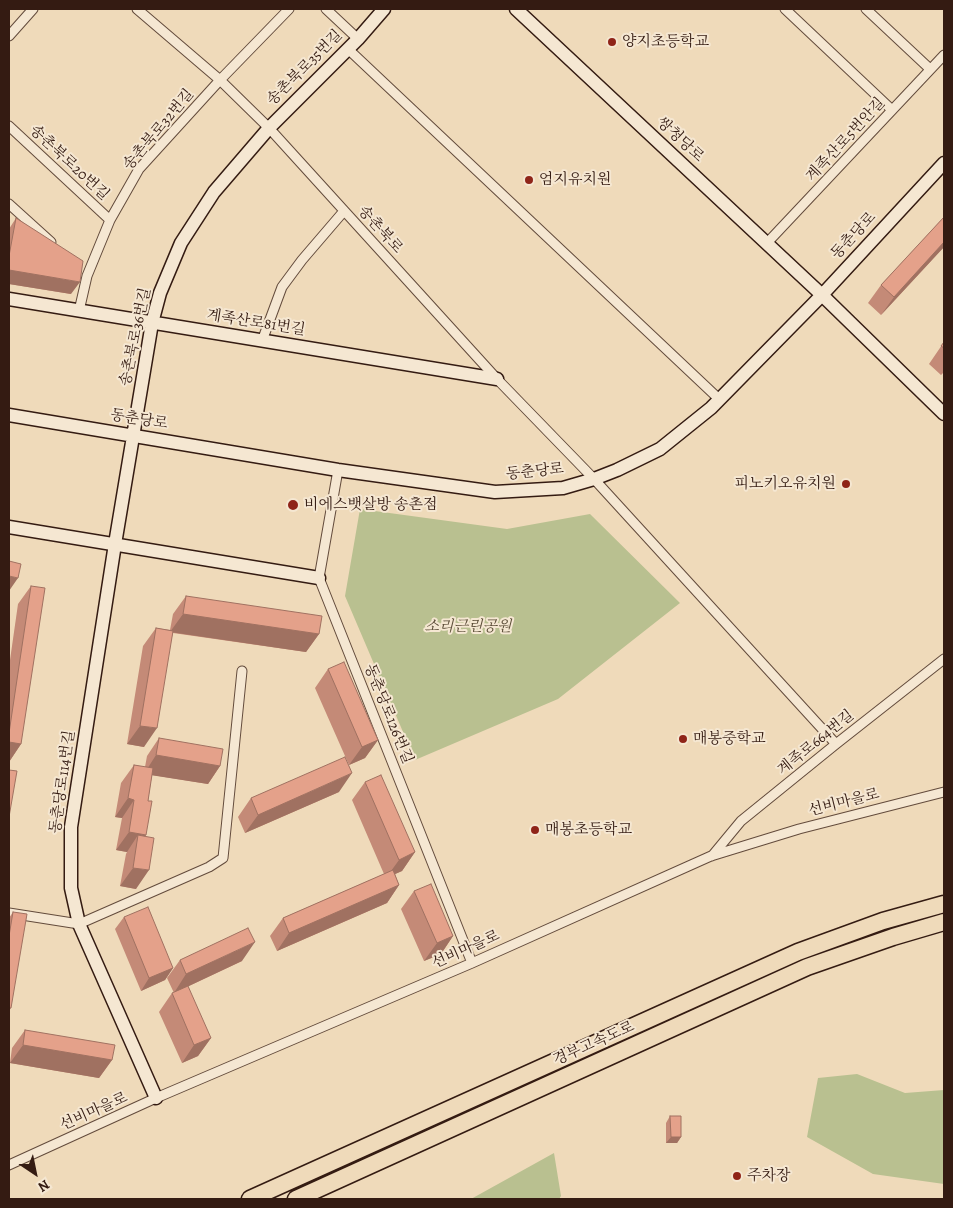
<!DOCTYPE html>
<meta charset="utf-8">
<style>
body{margin:0}
#map{position:relative;width:953px;height:1208px;overflow:hidden;background:#efdaba;font-family:Alegreya,serif}
canvas{display:block}
.frame{position:absolute;inset:0;border:10px solid #341b12;pointer-events:none}
.north{position:absolute;left:10px;top:1148px;width:50px;height:50px;-webkit-text-stroke:4px #f5e7d2;paint-order:stroke;rotate:146deg;font-size:14px;font-weight:700;line-height:20px;text-align:center;color:#341b12}
.north::after{content:'';display:block;margin:auto;width:18px;height:22px;background:#341b12;clip-path:polygon(50% 0,100% 100%,50% 72%,0 100%)}
</style>
<div id="map">
<canvas width="953" height="1208"></canvas>
<div class="frame"></div>
<div class="north">N</div>
</div>
<script>
const ctx = document.querySelector('canvas').getContext('2d');
ctx.lineJoin = 'round';
function fill(path, color) {
  ctx.fillStyle = color;
  ctx.fill(path, 'evenodd');
}
function toPath(rows) {
  const path = new Path2D();
  for (const r of rows) {
    path.moveTo(r[0], r[1]);
    for (let i = 2; i < r.length; i += 2) path.lineTo(r[i], r[i + 1]);
  }
  return path;
}
function strokePath(path, color, width, dash) {
  ctx.strokeStyle = color;
  ctx.lineWidth = width;
  ctx.lineCap = dash ? 'butt' : 'round';
  ctx.setLineDash(dash || []);
  ctx.stroke(path);
}
function label(font, color, halo, rows, align = 'center') {
  ctx.font = font + ' Alegreya,"Noto Serif KR",serif';
  ctx.lineWidth = 4;
  ctx.setLineDash([]);
  ctx.textBaseline = 'middle';
  ctx.strokeStyle = halo;
  ctx.fillStyle = color;
  for (const [text, x, y, turn = 0] of rows) {
    ctx.save();
    ctx.translate(x, y);
    ctx.rotate((+turn || 0) * Math.PI / 180);
    ctx.textAlign = isNaN(turn) ? turn : align;
    if (halo) ctx.strokeText(text, 0, 0);
    ctx.fillText(text, 0, 0);
    ctx.restore();
  }
}
const green = toPath([
 [360,509,507,529,590,514,680,603,558,699,415,760,345,596],
 [857,1074,905,1093,944,1090,944,1184,873,1174,807,1137,818,1078],
 [554,1153,561,1196,559,1199,471,1199]
]);
const street = toPath([
 [137,9,220,80,269,128,497,379,594,479,836,744],
 [326,9,358,39],
 [785,9,892,110],
 [866,9,930,69],
 [9,36,33,9],
 [348,49,719,399],
 [9,126,110,220],
 [9,204,51,242],
 [767,243,944,55],
 [79,311,87,276,110,220,139,169,220,80,289,9],
 [262,341,282,287,302,260,344,211],
 [338,470,319,578,472,963],
 [712,856,741,821,836,744,944,659],
 [9,913,79,924,209,867,223,858,242,671],
 [9,1165,156,1098,472,963,711,856,799,829,944,792]
]);
const secondary = toPath([
 [516,9,822,295,944,414],
 [9,299,497,379],
 [9,415,338,470,495,492,563,488,594,479,617,470,660,449,711,408,822,295,944,163],
 [9,527,319,578],
 [156,1098,79,924,71,888,71,827,115,544,152,323,160,293,181,243,214,192,269,128,358,39,384,9]
]);
const highway = toPath([
 [250,1199,798,952,883,921,944,904],
 [296,1199,807,967,893,937,944,922]
]);
const wall = toPath([
 [944,217,944,247,881,315,868,303,881,285],
 [16,218,71,294,9,284,9,229],
 [944,342,944,372,941,375,929,364],
 [31,586,21,744,9,762,9,667,18,604],
 [186,596,319,634,306,652,173,633,144,747,127,744,143,646,156,628,170,630,173,614],
 [328,669,378,740,365,758,349,765,315,688],
 [159,738,220,766,208,784,152,775,148,801,146,835,145,837,136,889,120,886,126,854,127,852,116,850,122,818,115,817,121,783,134,765,145,767,147,756],
 [365,782,415,852,402,871,395,874,399,885,387,903,277,951,270,936,283,918,384,874,352,800],
 [339,792,245,833,238,817,251,798],
 [414,891,453,936,441,954,424,961,401,909],
 [13,912,11,1008,9,1011,9,918],
 [124,917,173,968,165,980,141,991,115,929],
 [180,960,242,961,174,993,167,978],
 [172,993,211,1038,198,1056,182,1063,159,1012],
 [25,1030,112,1060,99,1078,10,1063,12,1048],
 [670,1116,681,1137,677,1143,666,1143,666,1123]
]);
const shadedWall = toPath([
 [944,242,944,247,881,315,894,297],
 [9,270,80,282,71,294,9,284],
 [9,576,18,578,9,591],
 [183,614,319,634,306,652,170,632],
 [140,726,157,728,144,747,127,744],
 [378,740,365,758,349,765,362,747],
 [9,742,21,744,9,762],
 [156,755,220,766,208,784,144,774],
 [352,773,339,792,245,833,258,815],
 [128,798,134,800,122,818,115,817],
 [129,832,146,835,136,850,138,835,127,852,116,850],
 [415,852,402,871,386,878,399,860],
 [133,868,149,870,136,889,120,886],
 [399,885,387,903,277,951,289,933],
 [453,936,441,954,424,961,437,943],
 [255,942,242,961,174,993,186,974],
 [173,968,165,980,141,991,149,978],
 [211,1038,198,1056,182,1063,194,1045],
 [23,1045,112,1060,99,1078,10,1063],
 [671,1137,681,1137,677,1143,666,1143]
]);
const building = toPath([
 [944,217,944,242,894,297,881,285,944,217],
 [16,218,83,261,80,282,9,270,9,256,16,218],
 [944,342,944,348,941,346,944,342],
 [9,561,21,564,18,578,9,576,9,561],
 [31,586,45,588,21,744,9,742,9,733,31,586],
 [186,596,322,616,319,634,183,614,186,596],
 [156,628,173,631,157,728,140,726,156,628],
 [344,662,378,740,362,747,328,669,344,662],
 [159,738,223,749,220,766,156,755,159,738],
 [345,757,352,773,258,815,251,798,345,757],
 [134,765,153,768,148,801,152,801,146,835,129,832,134,800,128,798,134,765],
 [9,770,17,771,9,817,9,770],
 [381,775,415,852,399,860,365,782,381,775],
 [138,835,154,838,149,870,133,868,138,835],
 [393,870,399,885,289,933,283,918,393,870],
 [431,884,453,936,437,943,414,891,431,884],
 [148,907,173,968,149,978,124,917,148,907],
 [13,912,27,914,11,1008,9,1008,9,936,13,912],
 [248,928,255,942,186,974,180,960,248,928],
 [188,986,211,1038,194,1045,172,993,188,986],
 [25,1030,115,1045,112,1060,23,1045,25,1030],
 [670,1116,681,1116,681,1137,671,1137,670,1116]
]);
const markers = [
 [612,42,5,"#8f2418"],
 [529,180,5,"#8f2418"],
 [846,484,5,"#8f2418"],
 [293,505,6,"#8f2418"],
 [683,739,5,"#8f2418"],
 [535,830,5,"#8f2418"],
 [737,1176,5,"#8f2418"]
];
const poiNames = [
 ["양지초등학교",622,42],
 ["엄지유치원",539,180],
 ["피노키오유치원",836,484,"right"],
 ["비에스뱃살방 송촌점",304,505],
 ["매봉중학교",693,739],
 ["매봉초등학교",545,830],
 ["주차장",747,1176]
];
const streetNames = [
 ["송촌북로35번길",305,68,-45],
 ["송촌북로32번길",159,130,-50],
 ["쌍청당로",680,140,43],
 ["계족산로5번안길",846,140,-47],
 ["송촌북로20번길",69,163,43],
 ["송촌북로",380,230,48],
 ["동춘당로",854,236,-47],
 ["계족산로81번길",256,323,9],
 ["송촌북로36번길",136,337,-78],
 ["동춘당로",139,420,9],
 ["동춘당로",535,472,-6],
 ["동춘당로126번길",388,714,68],
 ["계족로664번길",816,743,-39],
 ["동춘당로114번길",63,782,-82],
 ["선비마을로",844,803,-14],
 ["선비마을로",466,950,-24],
 ["경부고속도로",594,1044,-24],
 ["선비마을로",94,1112,-24]
];
const parkNames = [
 ["소리근린공원",468,627]
];
fill(green, '#b9c090');
strokePath(street, '#634b3c', 11);
strokePath(secondary, '#341b12', 15);
strokePath(highway, '#341b12', 19);
strokePath(street, '#f5e7d2', 9);
strokePath(secondary, '#f5e7d2', 12);
strokePath(highway, '#efdaba', 16);
fill(wall, '#c48a77');
fill(shadedWall, '#a07161');
fill(building, '#e4a18a');
strokePath(building, '#a07161', 1);
for (const [x, y, r, color] of markers) {
  const dot = new Path2D();
  dot.arc(x, y, r, 0, 2 * Math.PI);
  ctx.fillStyle = color;
  ctx.fill(dot);
  strokePath(dot, '#f5e7d2', 2);
}
label('15px', '#341b12', '#f5e7d2', poiNames, 'left');
label('15px', '#341b12', '#f5e7d2', streetNames);
label('italic 15px', '#5c4d38', '#f5e7d2', parkNames);
</script>
